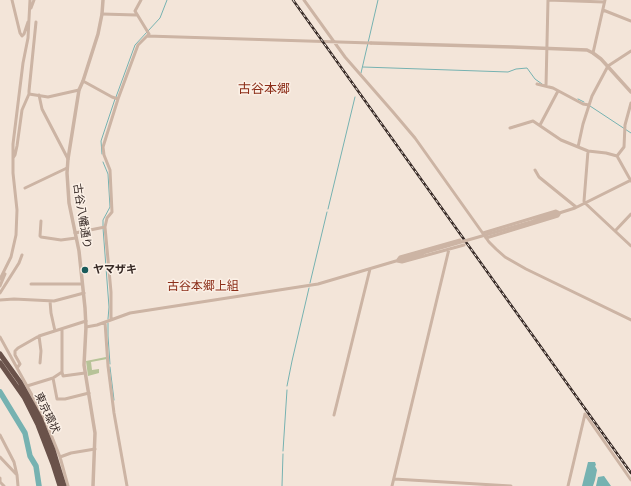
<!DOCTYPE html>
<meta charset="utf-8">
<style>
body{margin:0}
canvas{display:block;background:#f3e5d9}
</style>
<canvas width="631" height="486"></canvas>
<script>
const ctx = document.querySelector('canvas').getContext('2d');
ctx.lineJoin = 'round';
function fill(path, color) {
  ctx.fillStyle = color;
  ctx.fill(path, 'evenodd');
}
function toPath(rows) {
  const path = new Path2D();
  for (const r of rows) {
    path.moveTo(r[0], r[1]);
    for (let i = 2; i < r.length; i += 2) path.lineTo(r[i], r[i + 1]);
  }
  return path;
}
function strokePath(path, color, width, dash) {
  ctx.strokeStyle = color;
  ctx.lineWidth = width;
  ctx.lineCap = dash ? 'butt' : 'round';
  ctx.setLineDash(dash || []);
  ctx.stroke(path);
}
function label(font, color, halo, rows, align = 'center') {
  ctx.font = font + ' Raleway,"Noto Sans JP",sans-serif';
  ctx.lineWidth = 3;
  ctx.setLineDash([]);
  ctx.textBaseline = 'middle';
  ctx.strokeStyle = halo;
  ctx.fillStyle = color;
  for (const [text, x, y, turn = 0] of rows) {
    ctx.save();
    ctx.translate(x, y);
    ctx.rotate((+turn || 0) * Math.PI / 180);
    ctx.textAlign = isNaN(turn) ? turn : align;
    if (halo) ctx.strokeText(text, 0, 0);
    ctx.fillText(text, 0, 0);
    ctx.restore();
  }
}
const green = toPath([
 [106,357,107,359,91,362,92,370,99,369,99,373,88,376,86,361]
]);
const water = toPath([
 [588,462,595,462,596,465,595,466,597,470,595,480,593,486,582,486],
 [604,476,611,486,596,486,598,477]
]);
const stream = toPath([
 [148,31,160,18,167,0],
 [363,67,508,72,516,69,527,68,535,79,542,84],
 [361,73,378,0],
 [116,97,135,45,147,32],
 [578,99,584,102],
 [590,106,631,133],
 [102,154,101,141,115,99],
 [328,209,355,97],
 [103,226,103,220,110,207,108,174,103,162],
 [103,228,109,307,108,319],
 [310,283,327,212],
 [108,323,108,336,110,364],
 [110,367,114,400],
 [287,386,292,361,309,288],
 [283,451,287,390],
 [282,486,283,454]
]);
const river = toPath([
 [0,392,25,433,30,456,36,466,39,486]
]);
const minor = toPath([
 [12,0,20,33,22,36,24,34,28,22],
 [141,0,135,11,149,34,147,36],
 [304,0,345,57,393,112,415,138,489,242,496,249,505,257,526,269,631,320],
 [548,0,604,2],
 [31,8,34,0],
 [603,10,631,21],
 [102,14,136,15],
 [593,53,605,0],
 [83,81,112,97,118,99],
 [537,84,553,88,583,104,589,105],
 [546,86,548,0],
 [29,94,29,91,36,22],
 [39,95,42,109,68,159],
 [540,125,558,91],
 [510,128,533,121,561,140,588,151,584,201,585,203,631,246],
 [578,147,583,124,592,96,608,66,631,51],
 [588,151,606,153,617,156,631,181],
 [617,156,624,147,625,125,631,103],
 [13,158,15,155,17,146,22,110,29,94,48,97,79,90],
 [535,170,539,177,576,207],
 [25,188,67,168],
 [41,221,40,236,41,237,61,240,76,238],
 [534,221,575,208,631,180],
 [615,231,631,214],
 [75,233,105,227],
 [483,233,556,211,560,213],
 [486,238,558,216,560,213],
 [460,240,400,257,397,261,402,262,464,245],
 [0,279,11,257,16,235,17,210,13,173,13,144,23,63,28,38,30,0],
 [31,284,82,284],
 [0,286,5,274],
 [0,293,19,263,22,255],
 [0,300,14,299,54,301,84,293],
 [50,301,51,313,55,331],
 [111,319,111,292,105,227,107,218,112,212,110,170,104,155,103,147,118,99,138,45,147,36,371,43],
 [105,322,108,366,114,413,127,486],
 [86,327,97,325,130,313,318,284,423,253],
 [62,329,62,372,63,376,85,373],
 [39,336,41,351,40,363],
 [0,337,33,397,48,427,60,457,68,486],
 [17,368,20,364,15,355,15,351,18,348,39,336,86,321],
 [53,378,57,399,65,399,89,393],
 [27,386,53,378,62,372],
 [585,414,631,480],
 [334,415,370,269],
 [0,435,14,462,17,475,18,486],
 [0,457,17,475],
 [60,457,71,453,95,449],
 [0,478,0,482,4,486],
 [394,479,511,486],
 [392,486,449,249],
 [568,486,585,414]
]);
const tertiary = toPath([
 [371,43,512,47,587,50,593,53,601,59,631,92],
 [93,486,95,433,84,365,86,327,85,308,79,251,69,203,67,173,68,159,79,90,83,81,98,34,102,14,103,0]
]);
const trunk = toPath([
 [0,354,20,382,40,418,53,450,64,486],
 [0,363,24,397,38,425,53,464,60,486]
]);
const rail = toPath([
 [293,0,631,473]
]);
const minorBridge = toPath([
 [423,253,534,221]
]);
const markers = [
 [85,270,4,"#195b5b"]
];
const streetNames = [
 ["古谷八幡通り",82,216,81],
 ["東京環状",47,413,65]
];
const poiNames = [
 ["ヤマザキ",93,270]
];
const neighbourhoodNames = [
 ["古谷本郷上組",203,286]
];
const quarterNames = [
 ["古谷本郷",264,89]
];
fill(green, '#b7c398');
fill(water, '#76b2b1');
strokePath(stream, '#76b2b1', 1);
strokePath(river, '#76b2b1', 5.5);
strokePath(minor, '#ccb4a4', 3);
strokePath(tertiary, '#ccb4a4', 3.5);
strokePath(trunk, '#6a524a', 5);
strokePath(rail, '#372a26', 2.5);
strokePath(rail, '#fbf0e6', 1, [3]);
strokePath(minorBridge, '#ccb4a4', 3);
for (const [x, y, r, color] of markers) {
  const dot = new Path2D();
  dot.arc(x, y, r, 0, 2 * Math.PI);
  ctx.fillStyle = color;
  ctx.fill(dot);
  strokePath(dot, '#fbf0e6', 1.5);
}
label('11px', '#372a26', '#fbf0e6', streetNames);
label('bold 11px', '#372a26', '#fbf0e6', poiNames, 'left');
label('12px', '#8c2e19', '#fbf0e6', neighbourhoodNames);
label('13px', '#8c2e19', '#fbf0e6', quarterNames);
</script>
